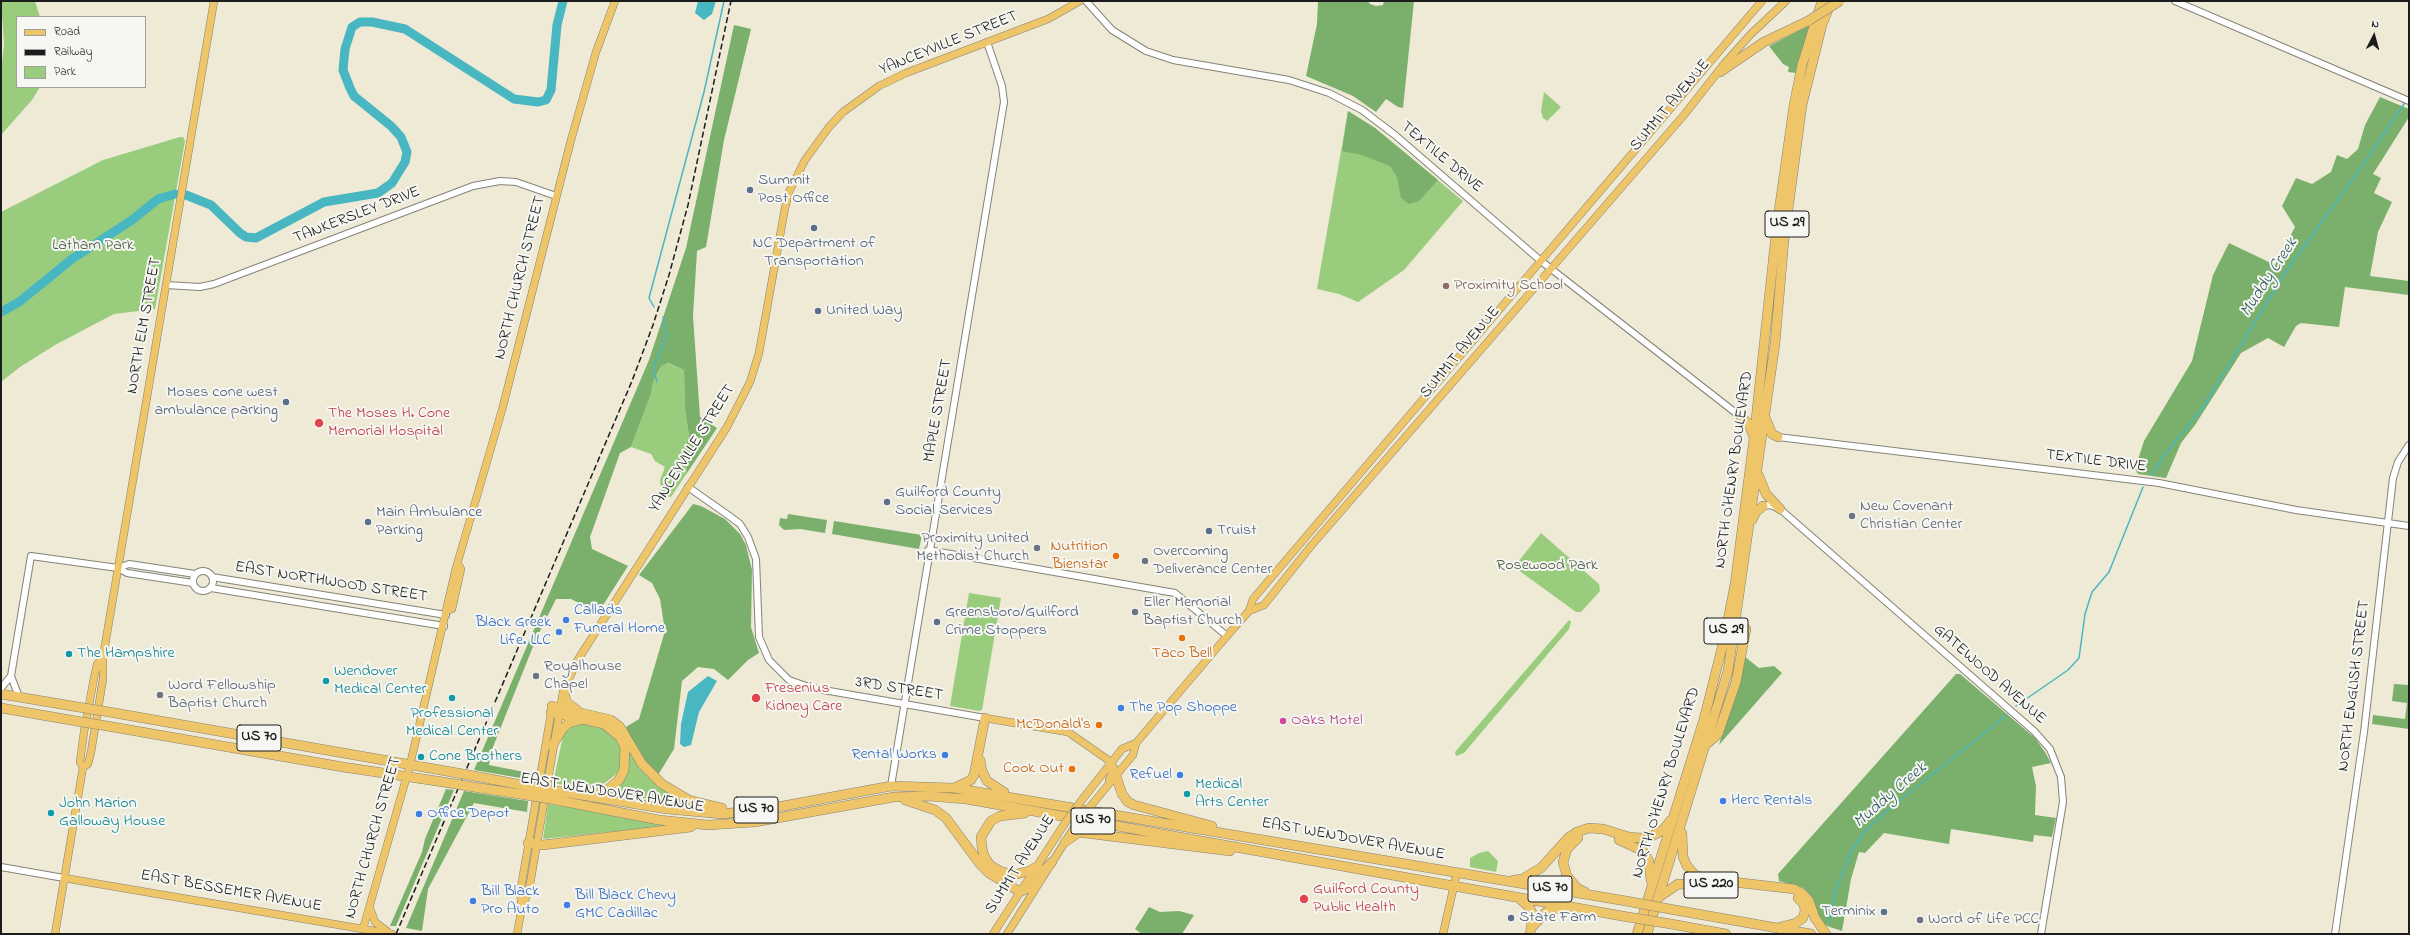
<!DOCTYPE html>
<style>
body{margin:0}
#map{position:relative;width:2410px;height:935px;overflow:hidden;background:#eeead6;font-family:"Indie Flower",sans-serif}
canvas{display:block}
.frame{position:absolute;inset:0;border:2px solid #1c1c1c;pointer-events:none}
.legend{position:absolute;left:16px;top:16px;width:130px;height:72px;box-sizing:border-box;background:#f6f6f2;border:1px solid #9f9f9c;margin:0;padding:5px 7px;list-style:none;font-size:12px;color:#1c1c1c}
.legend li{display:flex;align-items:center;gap:8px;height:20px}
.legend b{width:20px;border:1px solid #9f9f9c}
.north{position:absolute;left:2354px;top:16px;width:40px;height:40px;-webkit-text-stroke:3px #f6f6f2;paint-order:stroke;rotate:6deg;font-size:11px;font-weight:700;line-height:16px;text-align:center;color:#1c1c1c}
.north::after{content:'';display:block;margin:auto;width:14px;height:18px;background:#1c1c1c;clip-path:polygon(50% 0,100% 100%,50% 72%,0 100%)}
</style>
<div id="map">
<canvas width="2410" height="935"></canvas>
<div class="frame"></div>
<ul class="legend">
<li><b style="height:5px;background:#eec569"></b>Road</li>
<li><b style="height:5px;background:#1c1c1c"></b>Railway</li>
<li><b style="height:11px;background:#99cd7d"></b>Park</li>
</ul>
<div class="north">N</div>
</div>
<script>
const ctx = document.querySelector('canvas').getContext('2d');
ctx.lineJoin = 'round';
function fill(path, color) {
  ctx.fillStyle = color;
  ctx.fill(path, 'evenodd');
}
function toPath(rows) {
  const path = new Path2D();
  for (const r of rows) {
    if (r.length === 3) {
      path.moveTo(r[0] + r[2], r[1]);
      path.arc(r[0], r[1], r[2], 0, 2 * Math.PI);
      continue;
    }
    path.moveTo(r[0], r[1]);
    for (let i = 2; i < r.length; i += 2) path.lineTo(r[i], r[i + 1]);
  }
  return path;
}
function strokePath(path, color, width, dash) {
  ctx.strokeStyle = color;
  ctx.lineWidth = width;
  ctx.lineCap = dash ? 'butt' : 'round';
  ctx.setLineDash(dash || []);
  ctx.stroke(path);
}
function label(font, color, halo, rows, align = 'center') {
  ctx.font = font + ' "Indie Flower",sans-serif';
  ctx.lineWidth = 4;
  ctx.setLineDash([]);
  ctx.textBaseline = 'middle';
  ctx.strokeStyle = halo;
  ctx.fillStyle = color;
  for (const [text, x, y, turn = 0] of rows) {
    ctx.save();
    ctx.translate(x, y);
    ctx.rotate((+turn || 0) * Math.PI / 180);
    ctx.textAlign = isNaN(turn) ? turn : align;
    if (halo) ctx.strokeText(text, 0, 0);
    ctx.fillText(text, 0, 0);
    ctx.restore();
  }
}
const green = toPath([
 [1,1,35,1,40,17,17,17,17,87,40,87,32,100,1,135,1,75,4,43],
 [1544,92,1561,107,1547,121,1543,118,1541,111],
 [1348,111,1375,128,1463,201,1404,270,1358,302,1339,294,1317,289],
 [180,137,183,137,185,141,155,309,114,314,55,345,20,367,1,382,1,212,103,160],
 [667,363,684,370,685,409,689,436,685,447,687,473,671,497,662,496,660,480,665,467,655,461,651,454,631,447,651,394,653,382,661,366],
 [1541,533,1599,584,1600,591,1581,612,1576,612,1514,567],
 [969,593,1001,598,982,710,979,711,950,706],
 [1569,620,1571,622,1569,629,1464,753,1456,756,1455,752],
 [579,722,610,730,621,746,621,765,618,773,598,788,587,789,553,783,564,731],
 [628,749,635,759,699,807,605,792,612,788],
 [548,804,677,825,543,839],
 [1488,851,1498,861,1496,872,1470,867,1470,858,1479,853]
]);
const forest = toPath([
 [1318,1,1368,1,1370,4,1376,6,1383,5,1384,1,1414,1,1403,108,1398,107,1386,99,1376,112,1353,96,1306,76,1317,24],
 [734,25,751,29,724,140,706,247,697,251,693,316,700,417,717,428,687,473,685,447,689,436,685,409,684,370,668,363,661,366,653,382,651,394,631,447,620,453,590,537,592,549,628,566,598,613,571,599,556,599,536,639,491,752,489,765,534,774,532,780,474,770,649,360,686,248],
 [1810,25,1796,73,1788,72,1789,67,1783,64,1769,46],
 [2380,97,2409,109,2409,117,2373,174,2381,178,2374,193,2392,202,2378,232,2370,276,2409,281,2409,295,2345,287,2339,327,2301,323,2296,326,2284,347,2268,338,2241,353,2195,425,2181,443,2166,478,2138,474,2135,469,2144,441,2192,361,2213,275,2229,243,2275,265,2295,227,2282,206,2296,178,2312,184,2331,172,2337,155,2347,159,2358,149,2365,125],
 [1348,111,1375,128,1438,180,1419,201,1409,204,1401,198,1397,177,1390,166,1362,155,1342,151],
 [693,504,701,506,725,519,740,534,746,545,752,570,751,627,759,653,748,660,728,680,714,669,698,667,682,681,674,749,658,775,649,767,634,746,626,727,639,719,665,631,660,599,652,583,639,575],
 [788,514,827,520,825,533,800,529,784,530,779,525,780,518,787,519],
 [834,521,922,535,919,549,832,534],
 [1744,656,1759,668,1774,666,1782,673,1719,745],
 [1956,674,1960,674,2035,738,2045,752,2051,763,2032,767,2036,786,2035,815,2056,818,2052,837,2034,835,2033,842,1951,829,1949,844,1884,833,1865,853,1859,852,1851,879,1842,931,1830,927,1821,923,1810,895,1803,888,1779,881,1778,874],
 [2394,684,2409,685,2409,729,2372,724,2373,715,2405,719,2407,703,2392,701],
 [446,789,454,790,396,926,390,926,422,852,425,839],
 [464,791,528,801,527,812,474,803,428,889,422,931,406,928],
 [1149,907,1160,912,1179,911,1194,915,1182,934,1142,934,1135,929]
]);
const water = toPath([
 [698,1,716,1,712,14,704,20,695,13],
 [708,676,717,681,699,712,691,745,684,747,680,744,681,724,688,692]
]);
const stream = toPath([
 [654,307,649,298,704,92,724,1],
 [657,382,653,368,667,335,663,317],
 [2152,475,2163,457,2203,407,2285,273,2365,162,2406,101],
 [2016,706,2068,670,2079,658,2085,614,2092,592,2109,572,2143,487],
 [1829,921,1836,889,1851,852,1863,833,1889,809,2007,715]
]);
const river = toPath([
 [186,195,211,205,240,233,246,237,256,238,324,202,378,193,392,183,405,162,407,152,401,137,391,126,354,96,350,88,343,70,345,49,352,27,360,22,372,22,405,29,514,99,538,102,546,100,551,90,557,25,563,1],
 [1,312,19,302,72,259,132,220,158,199,175,194]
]);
const minor = toPath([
 [1086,1,1112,30,1146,51,1173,60,1289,80,1329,93,1362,110,1395,135,1541,261,1741,417],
 [2175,1,2409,101],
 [166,285,200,287,214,284,473,186,500,181,516,182,556,196],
 [1778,437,2159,483,2296,510,2409,526],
 [688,487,728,515,740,524,748,537,756,559,759,637,769,660,789,680,812,688,985,718],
 [1763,506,1770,505,1780,509,2034,731,2050,749,2061,777,2063,802,2041,934],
 [928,550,1175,593,1227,636],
 [118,568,129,564,195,574],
 [203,581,10],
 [212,577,446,615],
 [211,588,444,626],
 [11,676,19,697],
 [1,688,11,676,31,556,118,568,127,573,193,583],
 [891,786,1004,102,1002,86,987,42],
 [1,867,64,878],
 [2335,934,2364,732,2393,478,2398,462,2409,445]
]);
const major = toPath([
 [447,610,452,609,461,569,458,564],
 [1249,611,1253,599,1762,1],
 [985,718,1068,732,1111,762,1114,768,1109,780],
 [83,767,80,762,84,732,94,678,97,664,103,657],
 [1081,801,1122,749,1136,743],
 [1089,808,1133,755,1136,743,1227,636,1249,611,1264,605,1311,546,1684,115,1724,64,1751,34,1786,1],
 [64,878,392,934],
 [522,907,529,890,563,692,577,661,727,427,750,382,759,353,785,208,789,192,805,160,829,127,843,112,879,86,906,73,1048,19,1080,1],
 [370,908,375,922,388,932],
 [363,929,410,765,456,568,502,410,571,140,596,52,615,1],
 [55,934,83,767,88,764,91,752,103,679,103,657,214,1],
 [517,934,522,907,520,893,552,708],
 [993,934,1065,823],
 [1007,934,1075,826],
 [1443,934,1457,872]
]);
const highway = toPath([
 [1720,72,1764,42,1808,21],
 [1741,417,1748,423,1754,437],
 [1766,419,1772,434,1778,437],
 [1759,476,1766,494,1780,509],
 [1752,520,1756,512,1763,506],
 [564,688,566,702,577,710],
 [1,694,78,707],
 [552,706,611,720,620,727,642,764,662,784,689,800,722,808],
 [1,708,76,721],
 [109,712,446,771],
 [551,712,604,724,620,737,625,747,624,770,619,780,608,789,591,797],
 [107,726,343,767,443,782],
 [1708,743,1718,734,1736,682,1746,629],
 [552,746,563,728,569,723,580,720],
 [980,760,982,771,987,781,1004,792],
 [1116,776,1122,794,1128,802,1134,805,1212,826],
 [485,778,522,785],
 [956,787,971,780,974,775,985,718],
 [480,788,520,794],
 [557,791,667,809,723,814,783,806,891,786,954,788,1626,901],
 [556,800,659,820,708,825,755,822,894,797,928,796,966,799,1622,916],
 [905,800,935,810,946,818,980,864,989,873,1020,892,1028,888,1052,862],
 [1025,813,1000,816,991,821,981,837,982,848,984,856,990,865,1000,871,1013,875,1029,871,1038,866],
 [1682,833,1683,857,1687,866,1695,875,1707,879,1794,889,1803,894,1809,901,1815,918,1826,934],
 [1578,838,1567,849,1563,862,1567,876,1577,888,1585,892],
 [1619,840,1643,851,1649,861,1651,881],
 [1065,842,1078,833,1085,833,1230,851],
 [528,843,543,845,691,827],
 [1514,880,1522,879,1541,868,1568,838,1577,832,1589,828,1603,829,1629,837,1640,838,1652,836,1663,830,1670,821],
 [1659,897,1678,884,1716,886],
 [1519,898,1530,908,1533,915,1530,934],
 [1675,910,1811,934],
 [1671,924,1726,934],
 [1532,927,1546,912,1563,907],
 [1777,928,1796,923,1803,918,1805,911,1804,904,1798,898],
 [1637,934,1704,719,1724,640,1735,584,1754,438,1777,225,1794,105,1802,65,1822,1],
 [1647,934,1728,671,1775,344,1784,240,1802,105,1822,25,1830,5]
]);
const rail = toPath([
 [396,934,632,381,653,325,669,275,688,205,731,1]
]);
const majorBridge = toPath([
 [1065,823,1081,801],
 [1075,826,1089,808]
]);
const highwayBridge = toPath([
 [1808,21,1840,1],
 [78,707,109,712],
 [76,721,107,726],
 [446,771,485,778],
 [443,782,480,788],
 [522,785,557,791],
 [520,794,556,800],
 [1626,901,1675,910],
 [1622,916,1671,924]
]);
const markers = [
 [750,190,4,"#5c6f8a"],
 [814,228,4,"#5c6f8a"],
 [1446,286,4,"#8d6e63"],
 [818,311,4,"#5c6f8a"],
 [286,402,4,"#5c6f8a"],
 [319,423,5,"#e0444e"],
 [887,502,4,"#5c6f8a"],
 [1852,516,4,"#6b7280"],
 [368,522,4,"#5c6f8a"],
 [1209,531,4,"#5c6f8a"],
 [1037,548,4,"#6b7280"],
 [1116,556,4,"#e8710a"],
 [1145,561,4,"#6b7280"],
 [1135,612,4,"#6b7280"],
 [566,620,4,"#3f7fe0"],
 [937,622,4,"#5c6f8a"],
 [559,632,4,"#3f7fe0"],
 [1182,638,4,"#e8710a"],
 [69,654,4,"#0f9aa8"],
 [536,676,4,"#6b7280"],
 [326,681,4,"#0f9aa8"],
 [160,695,4,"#6b7280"],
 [452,698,4,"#0f9aa8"],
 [756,698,5,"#e0444e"],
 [1121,708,4,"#3f7fe0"],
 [1283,721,4,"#d1479c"],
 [1099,725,4,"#e8710a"],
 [945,755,4,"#3f7fe0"],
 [421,757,4,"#0f9aa8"],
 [1072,769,4,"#e8710a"],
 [1180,775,4,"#3f7fe0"],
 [1187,794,4,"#0f9aa8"],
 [1723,801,4,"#3f7fe0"],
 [51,813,4,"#0f9aa8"],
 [419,814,4,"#3f7fe0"],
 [1304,899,5,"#e0444e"],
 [473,901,4,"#3f7fe0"],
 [567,905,4,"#3f7fe0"],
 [1884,912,4,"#5c6f8a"],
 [1511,918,4,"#5c6f8a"],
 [1920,920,4,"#6b7280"]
];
const shields = [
 [1787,224,44],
 [1726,631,44],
 [259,738,44],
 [756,810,44],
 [1093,821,44],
 [1711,885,54],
 [1550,889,44]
];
const shieldNames = [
 ["US 29",1787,224],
 ["US 29",1726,631],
 ["US 70",259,738],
 ["US 70",756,810],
 ["US 70",1093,821],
 ["US 220",1711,885],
 ["US 70",1550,889]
];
const streetNames = [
 ["YANCEYVILLE STREET",949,44,-22],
 ["SUMMIT AVENUE",1671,106,-50],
 ["TEXTILE DRIVE",1441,158,40],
 ["TANKERSLEY DRIVE",357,216,-21],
 ["NORTH CHURCH STREET",521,278,-76],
 ["NORTH ELM STREET",145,326,-80],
 ["SUMMIT AVENUE",1461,353,-50],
 ["MAPLE STREET",939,411,-80],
 ["YANCEYVILLE STREET",693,449,-58],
 ["TEXTILE DRIVE",2096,462,7],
 ["NORTH O'HENRY BOULEVARD",1735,470,-82],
 ["EAST NORTHWOOD STREET",331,583,9],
 ["GATEWOOD AVENUE",1989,675,41],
 ["NORTH ENGLISH STREET",2355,686,-83],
 ["3RD STREET",899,690,9],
 ["NORTH O'HENRY BOULEVARD",1667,783,-73],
 ["EAST WENDOVER AVENUE",612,794,9],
 ["NORTH CHURCH STREET",374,838,-74],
 ["EAST WENDOVER AVENUE",1353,840,10],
 ["SUMMIT AVENUE",1021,865,-57],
 ["EAST BESSEMER AVENUE",231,892,10]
];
const serviceNames = [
 ["Summit",758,181],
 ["Post Office",758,199],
 ["NC Department of",814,244,"center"],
 ["Transportation",814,262,"center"],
 ["United Way",826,311],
 ["Moses cone west",278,393,"right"],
 ["ambulance parking",278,411,"right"],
 ["Guilford County",895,493],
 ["Social Services",895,511],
 ["Main Ambulance",376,513],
 ["Parking",376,531],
 ["Truist",1217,531],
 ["Greensboro/Guilford",945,613],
 ["Crime Stoppers",945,631],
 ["Terminix",1876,912,"right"],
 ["State Farm",1519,918]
];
const parkNames = [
 ["Latham Park",93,246],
 ["Rosewood Park",1547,566]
];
const educationNames = [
 ["Proximity School",1454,286]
];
const healthNames = [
 ["The Moses H. Cone",328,414],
 ["Memorial Hospital",328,432],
 ["Fresenius",765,689],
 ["Kidney Care",765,707],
 ["Guilford County",1313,890],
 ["Public Health",1313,908]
];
const worshipNames = [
 ["New Covenant",1860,507],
 ["Christian Center",1860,525],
 ["Proximity United",1029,539,"right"],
 ["Methodist Church",1029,557,"right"],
 ["Overcoming",1153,552],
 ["Deliverance Center",1153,570],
 ["Eller Memorial",1143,603],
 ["Baptist Church",1143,621],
 ["Royalhouse",544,667],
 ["Chapel",544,685],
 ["Word Fellowship",168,686],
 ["Baptist Church",168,704],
 ["Word of Life PCC",1928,920]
];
const foodNames = [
 ["Nutrition",1108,547],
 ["Bienstar",1108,565],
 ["Taco Bell",1182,654,"center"],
 ["McDonald's",1091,725],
 ["Cook Out",1064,769]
];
const shopNames = [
 ["Callads",574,611],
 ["Funeral Home",574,629],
 ["Black Greek",551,623,"right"],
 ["Life. LLC",551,641,"right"],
 ["The Pop Shoppe",1129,708],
 ["Rental Works",937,755,"right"],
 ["Refuel",1172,775,"right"],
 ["Herc Rentals",1731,801],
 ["Office Depot",427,814],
 ["Bill Black",481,892],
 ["Pro Auto",481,910],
 ["Bill Black Chevy",575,896],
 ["GMC Cadillac",575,914]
];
const cultureNames = [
 ["The Hampshire",77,654],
 ["Wendover",334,672],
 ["Medical Center",334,690],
 ["Professional",452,714,"center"],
 ["Medical Center",452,732,"center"],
 ["Cone Brothers",429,757],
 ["Medical",1195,785],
 ["Arts Center",1195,803],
 ["John Marion",59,804],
 ["Galloway House",59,822]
];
const hotelNames = [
 ["Oaks Motel",1291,721]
];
const waterNames = [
 ["Muddy Creek",2270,278,-57],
 ["Muddy Creek",1891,796,-41]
];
fill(green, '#99cd7d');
fill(forest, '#7ab06c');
fill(water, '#48b7c1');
strokePath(stream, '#48b7c1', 1.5);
strokePath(river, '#48b7c1', 9);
strokePath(minor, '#858379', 8);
strokePath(major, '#858379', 8);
strokePath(highway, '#858379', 10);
strokePath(minor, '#fff', 6);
strokePath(major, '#eec569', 7);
strokePath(highway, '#eec569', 9);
strokePath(rail, '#1c1c1c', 1.5, [6, 3]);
strokePath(majorBridge, '#858379', 8, []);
strokePath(highwayBridge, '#858379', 10, []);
strokePath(majorBridge, '#eec569', 7);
strokePath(highwayBridge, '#eec569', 9);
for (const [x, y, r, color] of markers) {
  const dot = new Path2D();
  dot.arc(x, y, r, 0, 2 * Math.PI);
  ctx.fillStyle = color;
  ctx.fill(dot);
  strokePath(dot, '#f6f6f2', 1.5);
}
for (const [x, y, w] of shields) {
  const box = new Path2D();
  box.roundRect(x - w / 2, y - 13, w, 26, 3);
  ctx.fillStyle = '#f6f6f2';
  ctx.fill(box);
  strokePath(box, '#1c1c1c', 1);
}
label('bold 15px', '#1c1c1c', null, shieldNames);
label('16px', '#1c1c1c', '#f6f6f2', streetNames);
label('16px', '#4e5e75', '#f6f6f2', serviceNames, 'left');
label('16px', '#485a3e', '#f6f6f2', parkNames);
label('16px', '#785e54', '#f6f6f2', educationNames, 'left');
label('16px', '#be3a42', '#f6f6f2', healthNames, 'left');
label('16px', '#5b616d', '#f6f6f2', worshipNames, 'left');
label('16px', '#c56008', '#f6f6f2', foodNames, 'right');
label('16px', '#366cbe', '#f6f6f2', shopNames, 'left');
label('16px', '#0d838f', '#f6f6f2', cultureNames, 'left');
label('16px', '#b23c85', '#f6f6f2', hotelNames, 'left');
label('italic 17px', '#2e5a5e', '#f6f6f2', waterNames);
</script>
